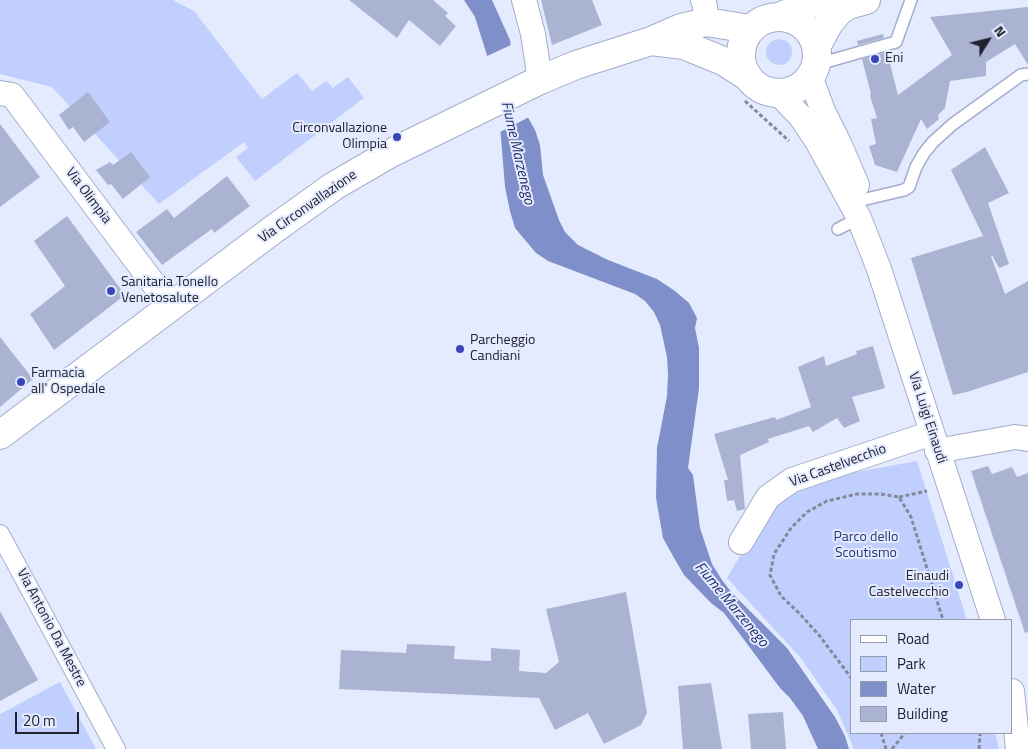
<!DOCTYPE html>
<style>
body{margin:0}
#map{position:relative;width:1028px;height:749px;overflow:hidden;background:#e5ebfe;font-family:"Titillium Web",sans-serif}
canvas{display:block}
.legend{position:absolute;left:850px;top:619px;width:162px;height:115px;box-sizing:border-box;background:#e5ebfe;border:1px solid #969bab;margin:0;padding:6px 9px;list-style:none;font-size:15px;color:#20232f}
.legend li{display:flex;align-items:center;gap:10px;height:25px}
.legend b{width:25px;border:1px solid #969bab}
.north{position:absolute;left:963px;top:15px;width:50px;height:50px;-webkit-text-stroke:4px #e5ebfe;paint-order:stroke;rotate:54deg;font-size:14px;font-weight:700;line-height:20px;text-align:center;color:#20232f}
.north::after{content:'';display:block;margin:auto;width:18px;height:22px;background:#20232f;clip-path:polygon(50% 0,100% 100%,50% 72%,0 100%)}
.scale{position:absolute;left:15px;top:712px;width:64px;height:22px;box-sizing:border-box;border:2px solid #20232f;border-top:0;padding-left:6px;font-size:15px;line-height:18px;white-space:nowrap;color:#20232f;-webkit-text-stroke:4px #e5ebfe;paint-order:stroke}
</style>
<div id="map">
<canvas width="1028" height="749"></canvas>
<ul class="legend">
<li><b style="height:6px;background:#fff"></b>Road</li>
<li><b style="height:14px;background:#c0cffe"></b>Park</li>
<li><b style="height:14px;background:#7f8fc9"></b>Water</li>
<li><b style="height:14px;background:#aab4d2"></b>Building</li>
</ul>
<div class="north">N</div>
<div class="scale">20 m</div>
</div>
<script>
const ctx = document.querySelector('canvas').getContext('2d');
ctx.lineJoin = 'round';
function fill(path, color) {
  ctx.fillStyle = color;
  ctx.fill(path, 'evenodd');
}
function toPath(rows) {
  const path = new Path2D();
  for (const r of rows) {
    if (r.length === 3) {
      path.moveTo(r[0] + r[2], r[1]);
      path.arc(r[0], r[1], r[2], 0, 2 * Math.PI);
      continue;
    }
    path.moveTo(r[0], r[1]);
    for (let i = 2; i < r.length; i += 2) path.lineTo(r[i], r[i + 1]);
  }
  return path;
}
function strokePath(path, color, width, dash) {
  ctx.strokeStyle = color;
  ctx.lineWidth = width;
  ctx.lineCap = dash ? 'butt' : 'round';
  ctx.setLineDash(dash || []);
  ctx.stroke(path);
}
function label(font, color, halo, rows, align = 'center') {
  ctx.font = font + ' "Titillium Web",sans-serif';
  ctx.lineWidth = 4;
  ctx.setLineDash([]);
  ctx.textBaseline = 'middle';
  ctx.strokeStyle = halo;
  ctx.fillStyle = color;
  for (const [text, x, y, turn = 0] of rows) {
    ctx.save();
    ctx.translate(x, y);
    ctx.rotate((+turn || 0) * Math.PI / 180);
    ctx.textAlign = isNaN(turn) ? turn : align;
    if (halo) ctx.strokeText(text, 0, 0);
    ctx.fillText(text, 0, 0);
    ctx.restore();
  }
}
const green = toPath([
 [0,0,173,0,194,11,262,99,297,73,312,91,326,81,333,88,348,77,364,98,255,181,236,157,248,148,244,142,159,204,52,87,0,74],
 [779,52,13],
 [917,461,967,620,852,620,852,733,995,733,999,749,854,749,837,710,800,657,727,578,772,501,795,483],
 [60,682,96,749,0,749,0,714]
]);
const water = toPath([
 [464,0,492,0,510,40,515,71,516,96,535,130,540,145,543,175,559,220,565,232,578,245,608,260,657,279,675,291,689,303,697,318,695,328,699,348,699,388,688,468,693,475,700,528,712,564,722,580,732,593,787,648,835,717,845,736,849,749,818,749,803,716,790,698,780,688,724,613,711,603,684,575,673,556,663,538,656,498,657,448,667,396,668,374,667,357,660,325,654,312,645,301,635,294,548,261,536,253,515,228,510,211,505,187,498,101,490,65,475,17]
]);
const pier = toPath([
 [513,44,519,96,531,116,498,133,495,101,485,57]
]);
const building = toPath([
 [349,0,433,0,448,13,445,16,456,26,440,46,409,20,397,38],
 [541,0,592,0,602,25,552,45],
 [1028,7,1028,65,1015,44,986,62,986,76,950,81,945,108,938,115,939,119,927,129,921,119,897,172,875,165,869,146,876,144,871,119,877,118,870,96,871,94,862,59,887,52,898,95,952,55,930,17],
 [883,34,884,38,858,45,857,41],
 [88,92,110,122,84,142,73,127,69,130,59,115],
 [0,124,40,177,0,207],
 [985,147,1009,193,988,203,1009,264,999,268,992,255,991,256,1005,294,1028,281,1028,372,967,392,953,395,911,258,983,236,951,170],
 [131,152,150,177,123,199,111,184,108,185,96,170,110,162,113,165],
 [227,176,250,206,214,233,212,229,162,265,136,232,167,209,174,218],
 [67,216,125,295,54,350,30,314,65,286,34,241],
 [0,337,33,379,0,407],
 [873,346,885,388,852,397,860,421,844,428,837,418,813,432,809,426,768,439,769,442,740,455,745,509,737,511,734,500,727,501,724,480,728,480,714,434,775,417,776,420,811,407,798,367,824,356,826,366,857,354,856,351],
 [988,466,992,474,1012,467,1017,477,1028,473,1028,632,1025,633,971,471],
 [626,592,647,713,641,725,604,744,588,713,555,730,539,698,339,689,341,650,406,653,407,644,455,646,454,659,491,661,491,648,520,650,519,671,546,673,559,662,546,609],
 [0,611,38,680,0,701],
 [711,683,722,749,683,749,678,686],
 [783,712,786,749,751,749,748,714]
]);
const path = toPath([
 [745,101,789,141],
 [899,497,927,491],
 [852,679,819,635,798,612,781,596,770,575,774,554,791,528,807,512,827,501,857,494,881,494,899,497,911,517,943,620],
 [881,733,886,749],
 [892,749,905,733],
 [979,749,980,733]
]);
const service = toPath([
 [815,65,896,42,911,0],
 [862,200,904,190,909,187,916,167,924,153,933,142,953,124,1021,75,1028,74],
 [838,229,859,218]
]);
const pedestrian = toPath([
 [0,534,116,749]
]);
const minor = toPath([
 [524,0,533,34,540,80],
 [703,0,705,6,706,22],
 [810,76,823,111,839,143,857,185],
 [0,93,12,95,171,307],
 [778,93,801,117,817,141,859,218,879,269,993,620],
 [937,451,1015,437,1028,439],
 [741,542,768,497,792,480,932,433],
 [1012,691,1018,749]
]);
const tertiary = toPath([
 [779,17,820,0],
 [779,55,38],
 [651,41,684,45,723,61,747,76],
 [816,47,829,23,839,11,848,5,866,0],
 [0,435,274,229,334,186,389,154,540,80,576,65,651,41,681,28,706,22,750,29]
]);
const markers = [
 [875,59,5,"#3846b9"],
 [397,137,5,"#3846b9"],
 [111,291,5,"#3846b9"],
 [460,349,5,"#3846b9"],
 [21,382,5,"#3846b9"],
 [959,585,5,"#3846b9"]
];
const poiNames = [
 ["Eni",885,59],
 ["Circonvallazione",387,129,"right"],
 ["Olimpia",387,145,"right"],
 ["Sanitaria Tonello",121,283],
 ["Venetosalute",121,299],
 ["Parcheggio",470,341],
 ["Candiani",470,357],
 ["Farmacia",31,374],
 ["all' Ospedale",31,390],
 ["Einaudi",949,577,"right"],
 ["Castelvecchio",949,593,"right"]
];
const streetNames = [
 ["Via Olimpia",88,196,53],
 ["Via Circonvallazione",308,207,-35],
 ["Via Luigi Einaudi",927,418,72],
 ["Via Castelvecchio",838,466,-20],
 ["Via Antonio Da Mestre",51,628,62]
];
const parkNames = [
 ["Parco dello",866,538],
 ["Scoutismo",866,554]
];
const waterNames = [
 ["Fiume Marzenego",517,153,77],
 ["Fiume Marzenego",731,605,50]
];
fill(green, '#c0cffe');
fill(water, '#7f8fc9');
fill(pier, '#e5ebfe');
fill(building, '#aab4d2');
strokePath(service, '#a3adcb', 14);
strokePath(pedestrian, '#a3adcb', 20);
strokePath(minor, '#a3adcb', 26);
strokePath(tertiary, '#a3adcb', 30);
strokePath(path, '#848998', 3, [4, 2.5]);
strokePath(service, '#fff', 11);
strokePath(pedestrian, '#fff', 18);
strokePath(minor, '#fff', 24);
strokePath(tertiary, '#fff', 28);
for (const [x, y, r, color] of markers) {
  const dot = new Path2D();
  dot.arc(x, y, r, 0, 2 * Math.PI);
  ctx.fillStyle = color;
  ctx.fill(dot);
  strokePath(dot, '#e5ebfe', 2);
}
label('14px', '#20232f', '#e5ebfe', poiNames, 'left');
label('14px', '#20232f', '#e5ebfe', streetNames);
label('14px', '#273377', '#e5ebfe', parkNames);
label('italic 15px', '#202a6e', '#e5ebfe', waterNames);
</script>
